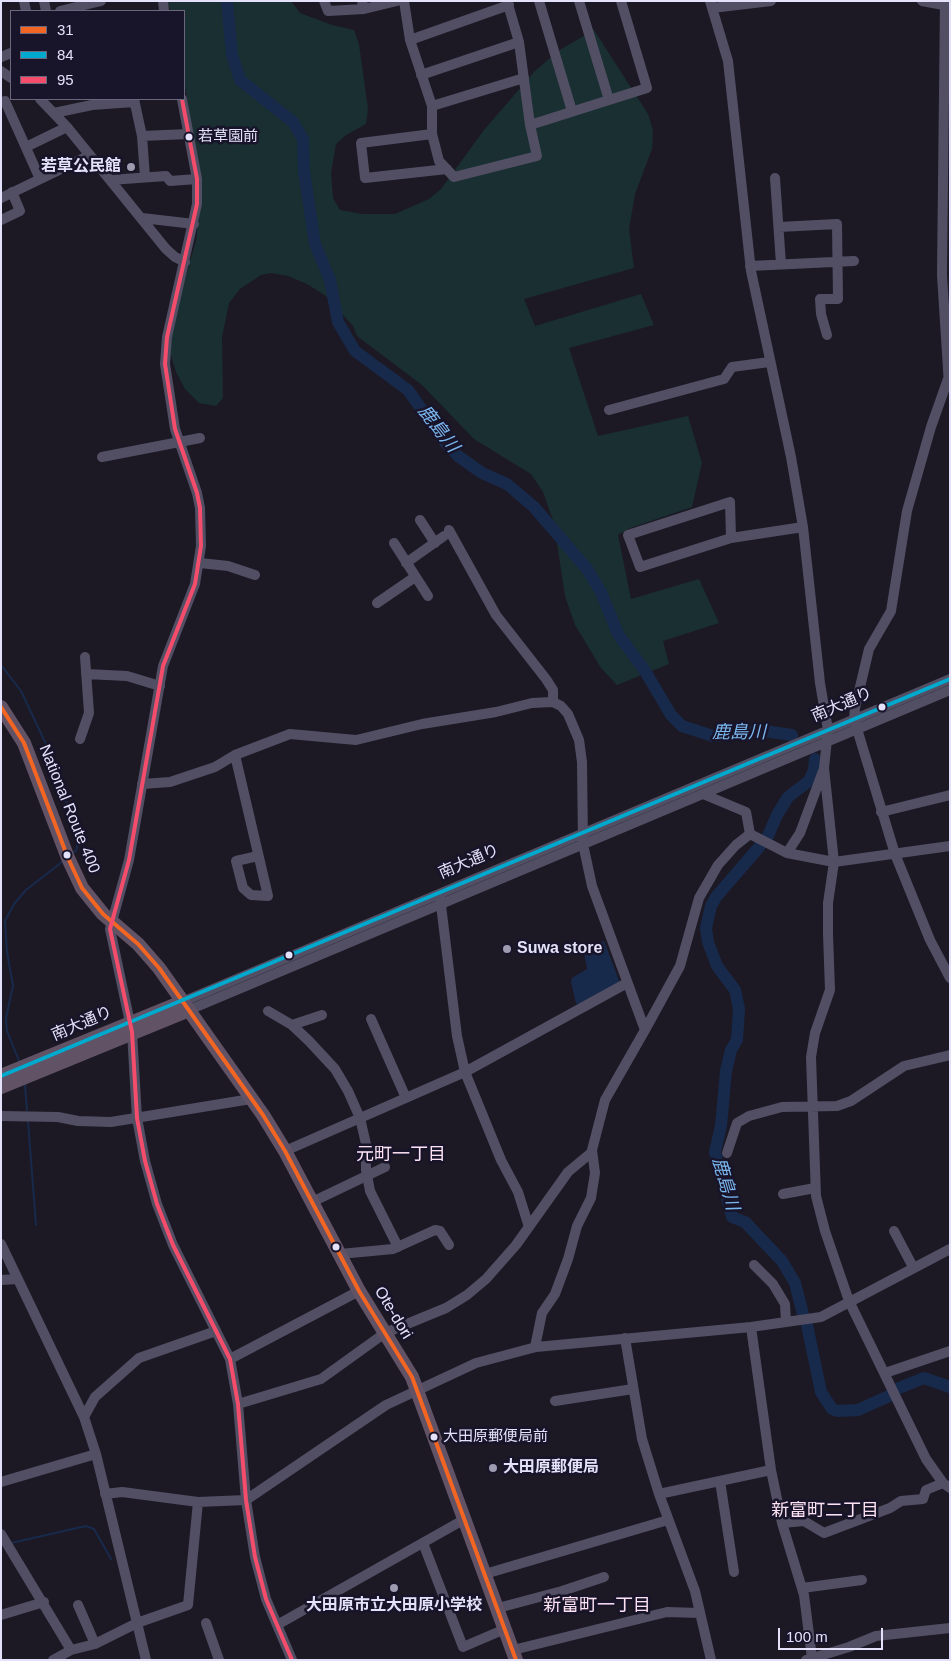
<!DOCTYPE html>
<meta charset="utf-8">
<style>
body{margin:0}
#map{position:relative;width:951px;height:1661px;overflow:hidden;background:#1c1925;font-family:Arial,sans-serif}
canvas{display:block}
.frame{position:absolute;inset:0;border:2px solid #e4e1fb;pointer-events:none}
.legend{position:absolute;left:10px;top:10px;width:175px;height:90px;box-sizing:border-box;background:#18142a;border:1px solid #6a667e;margin:0;padding:6px 9px;list-style:none;font-size:15px;color:#e4e1fb}
.legend li{display:flex;align-items:center;gap:10px;height:25px}
.legend b{width:25px;border:1px solid #6a667e}
.scale{position:absolute;left:778px;top:1628px;width:105px;height:22px;box-sizing:border-box;border:2px solid #e4e1fb;border-top:0;padding-left:6px;font-size:15px;line-height:18px;white-space:nowrap;color:#e4e1fb;-webkit-text-stroke:4px #18142a;paint-order:stroke}
</style>
<div id="map">
<canvas width="951" height="1661"></canvas>
<div class="frame"></div>
<ul class="legend">
<li><b style="height:6px;background:#f26522"></b>31</li>
<li><b style="height:6px;background:#00a9ce"></b>84</li>
<li><b style="height:6px;background:#f44d6c"></b>95</li>
</ul>
<div class="scale">100 m</div>
</div>
<script>
const ctx = document.querySelector('canvas').getContext('2d');
ctx.lineJoin = 'round';
function fill(path, color) {
  ctx.fillStyle = color;
  ctx.fill(path, 'evenodd');
}
function toPath(rows) {
  const path = new Path2D();
  for (const r of rows) {
    path.moveTo(r[0], r[1]);
    for (let i = 2; i < r.length; i += 2) path.lineTo(r[i], r[i + 1]);
  }
  return path;
}
function strokePath(path, color, width, dash) {
  ctx.strokeStyle = color;
  ctx.lineWidth = width;
  ctx.lineCap = dash ? 'butt' : 'round';
  ctx.setLineDash(dash || []);
  ctx.stroke(path);
}
function label(font, color, halo, rows, align = 'center') {
  ctx.font = font + ' Arial,"Noto Sans JP",sans-serif';
  ctx.lineWidth = 5;
  ctx.setLineDash([]);
  ctx.textBaseline = 'middle';
  ctx.strokeStyle = halo;
  ctx.fillStyle = color;
  for (const [text, x, y, turn = 0] of rows) {
    ctx.save();
    ctx.translate(x, y);
    ctx.rotate((+turn || 0) * Math.PI / 180);
    ctx.textAlign = isNaN(turn) ? turn : align;
    if (halo) ctx.strokeText(text, 0, 0);
    ctx.fillText(text, 0, 0);
    ctx.restore();
  }
}
const green = toPath([
 [168,1,291,1,300,13,332,25,354,30,359,44,368,109,366,124,346,135,336,144,331,173,333,198,340,210,362,214,395,214,429,199,441,189,484,130,534,72,558,51,594,30,648,114,653,130,652,149,635,194,629,229,634,268,524,299,535,326,641,294,654,325,569,348,598,436,688,416,702,463,692,507,630,528,618,535,631,599,699,579,719,623,663,641,669,664,617,685,601,668,575,625,565,596,554,523,543,492,531,474,474,439,422,385,357,336,353,326,326,296,307,284,288,276,271,273,261,275,240,289,229,303,222,337,223,398,216,406,199,403,185,389,176,372,169,349,169,333,196,241,199,215,198,163,184,81,184,11,170,11]
]);
const water = toPath([
 [604,941,620,983,579,1005,576,1003,571,982,572,978,587,969,583,947]
]);
const stream = toPath([
 [1,665,21,691,46,744,77,832,77,849,73,853],
 [19,1061,7,1031,6,1018,13,986,7,952,5,921,14,904,26,890,62,862],
 [25,1085,27,1110],
 [28,1121,36,1225],
 [11,1543,86,1526,94,1529,111,1559]
]);
const river = toPath([
 [227,1,232,55,240,80,293,122,303,139,304,171,315,244,330,280,338,322,355,351,408,390,444,441,458,456,482,473,507,484,534,507,587,569,601,592,618,634,645,671,671,715,682,726,713,736,764,731,792,735],
 [768,836,777,815,788,797,809,781,814,770,815,759],
 [760,846,716,897,711,906,706,928,708,942,717,966,735,990,739,1009,737,1040,731,1050,726,1071,721,1126,715,1152,732,1217,745,1222,782,1261,795,1283,803,1314],
 [807,1325,821,1392,832,1409,838,1411,858,1410,889,1396],
 [899,1388,924,1378,950,1387]
]);
const minor = toPath([
 [24,1,26,11],
 [44,1,46,11],
 [163,1,164,11],
 [324,1,328,11,364,9],
 [362,1,364,9,397,1],
 [404,1,410,40,432,106,432,134,439,161,454,177,537,156,530,125,519,42,507,1],
 [539,1,572,111],
 [579,1,609,100],
 [710,1,728,61,751,271,791,457,803,527,820,683,828,730,824,768,834,862,828,903,828,934,830,990,815,1033,811,1057,816,1196,825,1231,849,1301,926,1459,943,1483,950,1488],
 [922,1,949,6],
 [945,1,942,275,949,385],
 [712,8,771,1],
 [60,11,101,1],
 [410,40,509,5],
 [1,57,11,53],
 [1,71,11,78],
 [421,75,519,42],
 [40,99,67,127,166,249,175,257,185,262],
 [134,99,142,136,145,177],
 [182,99,197,179,197,204,167,337,165,364,175,429,197,493,200,508,201,546,195,584,163,666,129,860,110,929,132,1032,137,1118,145,1161,157,1204,173,1245,230,1359,238,1404,246,1500,255,1557,266,1599,292,1660],
 [1,102,5,101,40,179],
 [432,106,524,78],
 [54,113,92,105,134,102],
 [530,125,647,88,621,1],
 [432,134,361,143,365,178,447,169],
 [142,136,188,134],
 [26,147,67,127],
 [775,178,781,264],
 [110,180,166,176,170,181,197,179],
 [1,198,90,155],
 [142,218,194,224],
 [1,220,20,211,12,192],
 [779,227,837,224,838,299,820,299,821,314,827,335],
 [750,266,854,261],
 [948,379,931,427,907,511,891,611,869,649,855,708,854,719,895,854,930,940,950,978],
 [609,410,724,379,732,367,769,362],
 [102,457,200,438],
 [730,502,731,538,640,567,628,535,730,502],
 [420,520,435,543],
 [449,530,496,615,546,679,553,690,553,702],
 [731,538,803,527],
 [394,543,428,596],
 [200,563,228,566,255,575],
 [406,563,444,536],
 [377,603,415,577],
 [86,674,127,676,160,686],
 [80,739,89,713,85,657],
 [235,755,268,896,251,895,243,888,236,861,258,856],
 [142,784,170,782,215,767,235,755,290,734,356,740,422,724,496,712,532,703,553,702,561,706,568,714,579,740,582,762,583,844,592,886,645,1030,605,1100,592,1150,595,1173,591,1198,577,1226,568,1259,555,1294,542,1313,535,1347],
 [703,794,746,812,750,834],
 [881,812,950,795],
 [787,853,800,833,823,771],
 [440,897,457,1036,465,1072,501,1160,518,1192,529,1227],
 [182,1002,950,679],
 [189,1010,950,690],
 [268,1011,292,1025,309,1041,335,1069,348,1091,360,1118,366,1144,366,1170,370,1191,398,1247],
 [371,1019,406,1098],
 [292,1025,322,1015],
 [645,1030,680,966,699,898,718,865,736,845,750,834,787,853,834,862,950,846],
 [1,1116,58,1117,78,1121,111,1122,251,1099],
 [285,1151,465,1072,627,983],
 [727,1153,737,1123,749,1116,782,1107,837,1106,851,1101,904,1066,950,1055],
 [783,1194,815,1188],
 [312,1202,385,1167],
 [894,1231,913,1267],
 [1,1244,84,1417,96,1454,146,1660],
 [340,1254,393,1249,435,1230,440,1231,449,1245],
 [754,1265,773,1284,785,1304,786,1322],
 [1,1280,18,1279],
 [751,1327,771,1470,782,1523,804,1521,824,1533,890,1508,901,1501,923,1499,926,1490,943,1483],
 [625,1338,642,1439,659,1494,695,1591,711,1660],
 [230,1359,359,1291],
 [885,1373,950,1351],
 [555,1401,633,1389],
 [238,1404,321,1379,385,1333,446,1308,467,1295,486,1279,516,1245,568,1172,592,1152],
 [84,1417,95,1397,139,1358,216,1331],
 [720,1481,734,1572],
 [1,1482,96,1454],
 [105,1494,122,1492,198,1502,246,1500,386,1405,476,1363,536,1347,751,1327,821,1317,950,1249],
 [659,1494,771,1470],
 [782,1523,804,1595,812,1658],
 [1,1534,71,1650],
 [423,1543,463,1647,505,1629],
 [485,1574,668,1520],
 [802,1588,862,1580],
 [78,1605,95,1644],
 [498,1608,562,1591,604,1577],
 [1,1615,44,1602],
 [206,1623,219,1660],
 [277,1625,465,1519],
 [513,1650,667,1612,699,1613],
 [53,1660,71,1650,95,1644,137,1623,188,1605,198,1502],
 [806,1660,849,1647,876,1636,950,1628]
]);
const highway = toPath([
 [1,707,24,743,68,858,82,888,103,914,138,944,159,968,263,1115,285,1151,359,1291,412,1377,516,1660],
 [1,1076,182,1002],
 [1,1087,189,1010]
]);
const bus1 = toPath([
 [1,707,24,743,68,858,82,888,103,914,138,944,159,968,263,1115,285,1151,359,1291,412,1377,516,1660]
]);
const bus2 = toPath([
 [1,1076,950,679]
]);
const bus3 = toPath([
 [182,99,197,179,197,204,167,337,165,364,175,429,197,493,200,508,201,546,195,584,163,666,129,860,110,929,132,1032,137,1118,145,1161,157,1204,173,1245,230,1359,238,1404,246,1500,255,1557,266,1599,292,1660]
]);
const markers = [
 [189,137,4.5,"#e4e1fb"],
 [131,167,5,"#9e9bb0"],
 [882,707,4.5,"#e4e1fb"],
 [67,855,4.5,"#e4e1fb"],
 [507,949,5,"#9e9bb0"],
 [289,955,4.5,"#e4e1fb"],
 [336,1247,4.5,"#e4e1fb"],
 [434,1437,4.5,"#e4e1fb"],
 [493,1468,5,"#9e9bb0"],
 [394,1588,5,"#9e9bb0"]
];
const busNames = [
 ["若草園前",198,137],
 ["大田原郵便局前",443,1437]
];
const poiNames = [
 ["若草公民館",121,167,"right"],
 ["Suwa store",517,949],
 ["大田原郵便局",503,1468],
 ["大田原市立大田原小学校",394,1606,"center"]
];
const streetNames = [
 ["南大通り",842,705,-23],
 ["National Route 400",69,809,68],
 ["南大通り",469,862,-23],
 ["南大通り",82,1024,-23],
 ["Ote-dori",393,1313,59]
];
const waterNames = [
 ["鹿島川",438,429,52],
 ["鹿島川",739,733],
 ["鹿島川",725,1184,74]
];
const neighbourhoodNames = [
 ["元町一丁目",401,1155],
 ["新富町二丁目",825,1511],
 ["新富町一丁目",597,1606]
];
fill(green, '#192f31');
fill(water, '#182a4b');
strokePath(stream, '#182a4b', 2);
strokePath(river, '#182a4b', 12);
strokePath(minor, '#524f64', 10);
strokePath(highway, '#615265', 14);
strokePath(bus1, '#f26522', 4);
strokePath(bus2, '#00a9ce', 4);
strokePath(bus3, '#f44d6c', 4);
for (const [x, y, r, color] of markers) {
  const dot = new Path2D();
  dot.arc(x, y, r, 0, 2 * Math.PI);
  ctx.fillStyle = color;
  ctx.fill(dot);
  strokePath(dot, '#18142a', 2);
}
label('15px', '#e4e1fb', '#18142a', busNames, 'left');
label('bold 16px', '#e4e1fb', '#18142a', poiNames, 'left');
label('16px', '#e4e1fb', '#18142a', streetNames);
label('italic 18px', '#7bb7ef', '#18142a', waterNames);
label('18px', '#fce2f2', '#18142a', neighbourhoodNames);
</script>
